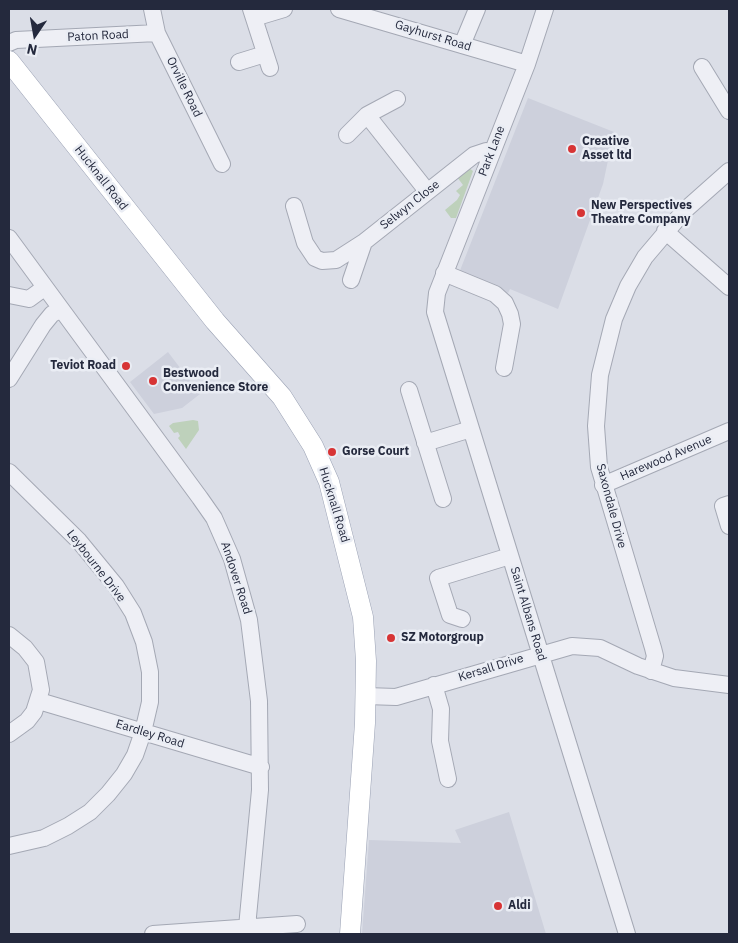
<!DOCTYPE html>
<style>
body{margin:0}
#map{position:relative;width:738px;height:943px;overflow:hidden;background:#dbdee7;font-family:"IBM Plex Sans",sans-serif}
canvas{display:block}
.frame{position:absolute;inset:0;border:10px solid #24293d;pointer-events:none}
.north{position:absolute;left:10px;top:10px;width:50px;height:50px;-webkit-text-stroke:4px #eaedf4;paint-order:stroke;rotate:192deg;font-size:14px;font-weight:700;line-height:20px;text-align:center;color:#24293d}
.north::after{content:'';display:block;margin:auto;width:18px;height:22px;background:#24293d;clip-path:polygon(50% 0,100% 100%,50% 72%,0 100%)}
</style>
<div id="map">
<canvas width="738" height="943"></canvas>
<div class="frame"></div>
<div class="north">N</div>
</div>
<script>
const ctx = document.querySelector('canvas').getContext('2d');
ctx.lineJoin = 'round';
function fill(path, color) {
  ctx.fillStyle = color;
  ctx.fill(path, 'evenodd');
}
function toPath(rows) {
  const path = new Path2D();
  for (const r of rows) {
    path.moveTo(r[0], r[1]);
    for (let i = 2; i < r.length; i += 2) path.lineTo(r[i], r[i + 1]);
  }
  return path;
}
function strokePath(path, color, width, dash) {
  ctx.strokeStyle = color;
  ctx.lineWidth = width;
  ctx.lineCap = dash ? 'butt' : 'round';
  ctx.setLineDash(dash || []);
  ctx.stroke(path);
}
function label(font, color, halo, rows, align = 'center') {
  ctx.font = font + ' "IBM Plex Sans",sans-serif';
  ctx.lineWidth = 5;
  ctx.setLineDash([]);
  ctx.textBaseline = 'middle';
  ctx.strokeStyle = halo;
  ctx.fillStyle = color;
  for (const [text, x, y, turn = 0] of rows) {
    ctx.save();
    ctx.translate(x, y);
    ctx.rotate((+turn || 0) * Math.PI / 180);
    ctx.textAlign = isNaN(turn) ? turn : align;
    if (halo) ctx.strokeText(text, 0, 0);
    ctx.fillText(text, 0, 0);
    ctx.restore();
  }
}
const built = toPath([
 [528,98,614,132,603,184,558,309,510,289,508,293,459,273],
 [168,352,200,394,182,408,154,414,130,382],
 [509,812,546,934,362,934,369,840,461,843,455,830]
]);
const green = toPath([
 [469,168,473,171,456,218,451,218,445,210,457,200,460,195,456,191,463,185,457,177],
 [193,420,198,421,199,430,186,449,178,438,180,436,178,432,174,433,169,426,173,423]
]);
const minor = toPath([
 [152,9,157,33,222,164],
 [251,9,270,68],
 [339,9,527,64],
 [545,9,527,64,437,293,435,312,627,934],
 [254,18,284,9],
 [9,43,16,40,157,33],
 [462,45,477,9],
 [239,62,265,54],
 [702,67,729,111],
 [367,115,427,191],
 [347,135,367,115,397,99],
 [294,206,305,243,315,258,322,261,336,260,364,242],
 [665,231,729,287],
 [9,238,200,498,214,518,232,559,249,620,259,701,260,790,247,927],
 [444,273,495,294,505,303,510,314,512,324,504,368],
 [351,280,364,242,474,155,486,151,492,153],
 [9,295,29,299,44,288],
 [9,379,43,325,52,314,60,310],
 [409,390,443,499],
 [425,443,471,429],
 [9,472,79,541,116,586,133,613,144,642,150,672,150,702,143,732,135,755,124,774,108,794,90,812,68,826,44,838,9,846],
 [603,485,729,431],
 [729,504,723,506,729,526],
 [462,619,450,615,438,578,510,556],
 [9,635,25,648,36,662,41,690,34,712,27,721,9,734],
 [651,671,655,656,653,648,599,467,596,426,600,375,614,319,628,286,645,257,684,211,729,171],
 [434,685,441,709,440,741,448,779],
 [366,696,396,697,572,646,600,648,638,666,674,678,729,685],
 [39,701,261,767],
 [153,934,297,924]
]);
const major = toPath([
 [9,61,215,321,282,397,313,446,329,482,363,617,366,661,365,723,350,934]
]);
const markers = [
 [572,149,5,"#d73435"],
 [581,213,5,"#d73435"],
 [126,366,5,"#d73435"],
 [153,381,5,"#d73435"],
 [332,452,5,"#d73435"],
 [391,638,5,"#d73435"],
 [498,906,5,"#d73435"]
];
const streetNames = [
 ["Paton Road",98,36,-3],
 ["Gayhurst Road",433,36,17],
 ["Orville Road",184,87,64],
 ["Park Lane",492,151,-69],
 ["Hucknall Road",101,178,52],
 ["Selwyn Close",410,205,-38],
 ["Harewood Avenue",666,458,-23],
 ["Hucknall Road",334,505,73],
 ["Saxondale Drive",611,506,75],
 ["Leybourne Drive",96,566,52],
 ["Andover Road",236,578,72],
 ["Saint Albans Road",528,614,73],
 ["Kersall Drive",491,668,-17],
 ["Eardley Road",150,734,17]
];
const poiNames = [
 ["Creative",582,142],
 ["Asset ltd",582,156],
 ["New Perspectives",591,206],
 ["Theatre Company",591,220],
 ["Teviot Road",116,366,"right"],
 ["Bestwood",163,374],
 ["Convenience Store",163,388],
 ["Gorse Court",342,452],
 ["SZ Motorgroup",401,638],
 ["Aldi",508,906]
];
fill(built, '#cdd0dc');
fill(green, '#bed1bb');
strokePath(minor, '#a4a8b4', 18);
strokePath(major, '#99a0b3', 21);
strokePath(minor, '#eeeff5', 16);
strokePath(major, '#fff', 20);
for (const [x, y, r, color] of markers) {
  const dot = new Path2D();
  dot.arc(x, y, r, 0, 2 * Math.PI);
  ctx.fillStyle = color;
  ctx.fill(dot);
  strokePath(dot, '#eaedf4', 2);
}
label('12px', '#24293d', '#eaedf4', streetNames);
label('bold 12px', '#24293d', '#eaedf4', poiNames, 'left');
</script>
